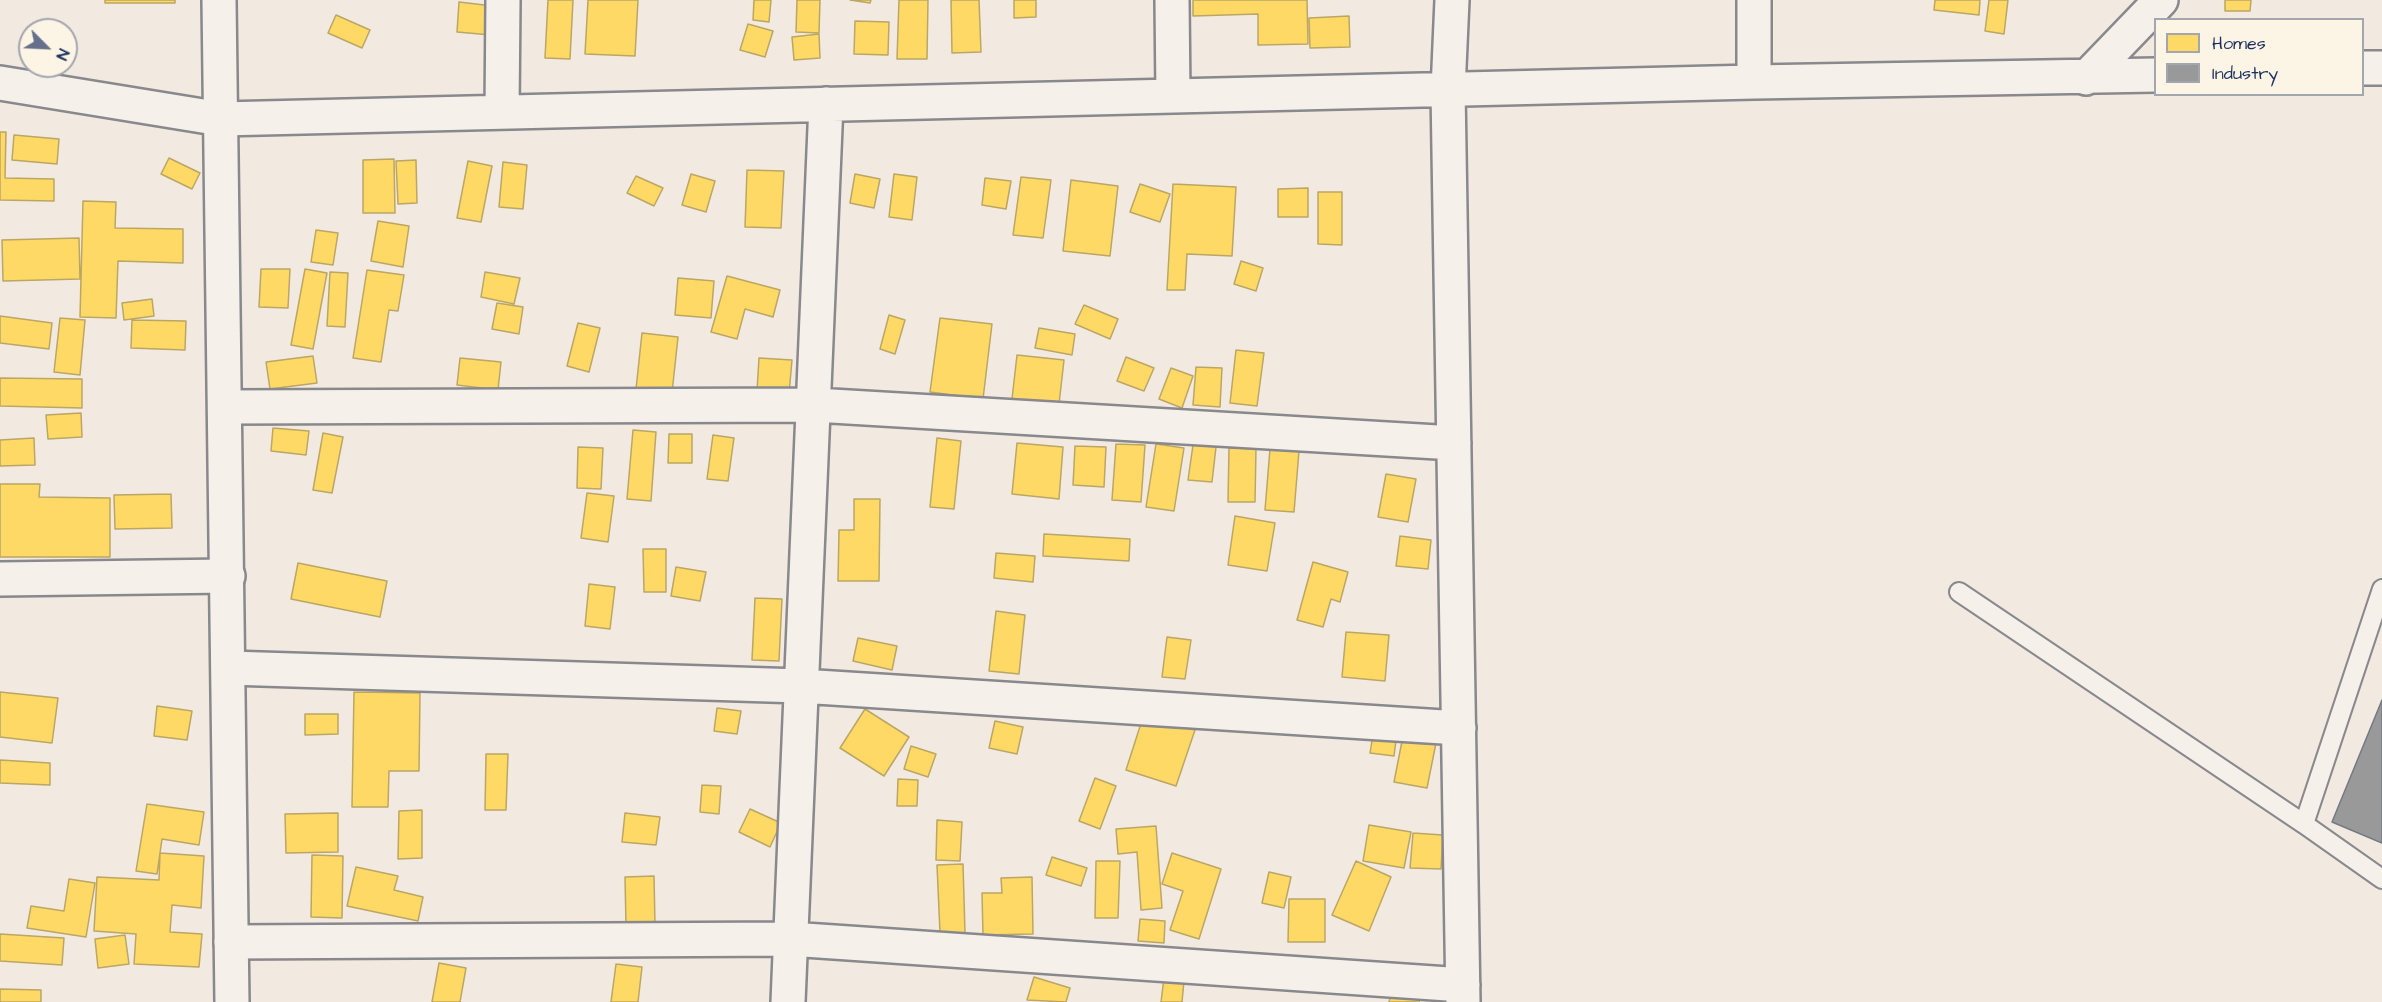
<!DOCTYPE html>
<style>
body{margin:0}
#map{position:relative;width:2382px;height:1002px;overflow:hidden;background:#f2eae1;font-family:"Architects Daughter",sans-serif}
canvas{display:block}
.legend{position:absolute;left:2154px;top:18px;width:210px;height:78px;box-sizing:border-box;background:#fcf5e5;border:2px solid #a2a6af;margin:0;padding:8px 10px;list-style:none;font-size:18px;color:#1b2f5e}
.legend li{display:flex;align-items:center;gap:12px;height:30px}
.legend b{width:30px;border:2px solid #a2a6af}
.north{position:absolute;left:18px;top:18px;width:60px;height:60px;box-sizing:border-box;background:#fcf5e5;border:2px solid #a2a6af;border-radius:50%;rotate:114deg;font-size:16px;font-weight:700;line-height:24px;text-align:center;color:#1b2f5e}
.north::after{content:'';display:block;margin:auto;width:21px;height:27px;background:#66708c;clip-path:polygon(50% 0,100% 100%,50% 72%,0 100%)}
</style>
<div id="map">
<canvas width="2382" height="1002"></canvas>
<ul class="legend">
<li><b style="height:16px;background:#ffd966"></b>Homes</li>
<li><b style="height:16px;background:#999"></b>Industry</li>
</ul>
<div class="north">N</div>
</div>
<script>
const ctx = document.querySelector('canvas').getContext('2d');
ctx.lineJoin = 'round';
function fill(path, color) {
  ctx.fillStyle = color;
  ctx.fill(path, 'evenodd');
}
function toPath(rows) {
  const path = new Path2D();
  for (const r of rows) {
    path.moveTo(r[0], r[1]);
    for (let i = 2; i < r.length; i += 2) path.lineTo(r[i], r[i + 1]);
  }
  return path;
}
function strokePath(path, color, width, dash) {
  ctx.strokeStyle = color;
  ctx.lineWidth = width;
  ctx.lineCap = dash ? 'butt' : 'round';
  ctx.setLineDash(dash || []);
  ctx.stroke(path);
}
const homes = toPath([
 [105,0,175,0,175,3,105,3,105,0],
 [548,0,573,0,570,59,545,58,548,0],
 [588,0,638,0,635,56,585,54,588,0],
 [754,0,771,0,769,22,753,20,754,0],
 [797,0,820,0,819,33,796,32,797,0],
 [850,0,871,0,870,3,850,0],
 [899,0,928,0,927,59,897,59,899,0],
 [951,0,979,0,981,52,952,53,951,0],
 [1014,0,1036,0,1036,17,1014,18,1014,0],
 [1193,0,1307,0,1308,44,1258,45,1258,14,1193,16,1193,0],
 [1935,0,1980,0,1979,15,1934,10,1935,0],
 [1989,0,2008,0,2004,34,1985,31,1989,0],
 [2225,0,2251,0,2250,11,2225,11,2225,0],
 [459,2,493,6,491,35,457,32,459,2],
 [336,15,370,30,362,48,328,33,336,15],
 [1349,16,1350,47,1310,48,1309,18,1349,16],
 [855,21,889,22,888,55,854,54,855,21],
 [748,24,773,31,765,57,740,50,748,24],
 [819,34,820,58,794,60,792,37,819,34],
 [0,132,6,132,5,178,54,179,54,201,0,200,0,132],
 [14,135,59,139,57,164,12,160,14,135],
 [169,158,200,173,192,189,161,174,169,158],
 [394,159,395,213,363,213,363,160,394,159],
 [416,160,417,203,398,204,396,161,416,160],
 [468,161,492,166,481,222,457,218,468,161],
 [503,162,527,165,523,209,499,207,503,162],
 [747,170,784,171,781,228,745,227,747,170],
 [691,174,715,181,706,212,682,205,691,174],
 [855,174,880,179,874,208,850,203,855,174],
 [894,174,917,177,912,220,889,217,894,174],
 [636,176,663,188,654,206,627,193,636,176],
 [1021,177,1051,180,1043,238,1013,235,1021,177],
 [985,178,1011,181,1006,209,982,205,985,178],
 [1071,180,1118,186,1110,256,1063,251,1071,180],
 [1140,184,1170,194,1160,222,1130,212,1140,184],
 [1173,184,1236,187,1232,256,1187,254,1185,290,1167,290,1173,184],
 [1308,188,1308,217,1278,217,1278,189,1308,188],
 [1318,192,1342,192,1342,245,1318,244,1318,192],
 [83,201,116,202,115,228,183,229,183,263,118,261,116,318,80,317,83,201],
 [378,221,409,226,403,267,371,261,378,221],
 [316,230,338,233,333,265,311,262,316,230],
 [79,238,80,279,3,281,2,240,79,238],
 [1241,261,1263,268,1256,291,1234,284,1241,261],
 [261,269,290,269,288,308,259,307,261,269],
 [305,269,327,273,313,349,291,345,305,269],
 [367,270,404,275,398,311,389,310,381,362,353,358,367,270],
 [330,272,348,273,345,327,327,326,330,272],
 [485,272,520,278,514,304,481,297,485,272],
 [727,276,780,290,773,317,745,309,737,339,711,332,727,276],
 [678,278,714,281,711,318,675,315,678,278],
 [152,299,154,316,124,320,122,303,152,299],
 [497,303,523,307,519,334,492,329,497,303],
 [1084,305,1118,319,1110,339,1075,324,1084,305],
 [889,315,905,320,895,354,880,349,889,315],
 [0,316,52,323,49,349,0,343,0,316],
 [60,318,85,320,80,375,54,372,60,318],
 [940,318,992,324,983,399,930,392,940,318],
 [132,320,186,321,185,350,131,348,132,320],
 [578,323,600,328,589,372,567,366,578,323],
 [1039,328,1075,334,1072,355,1035,348,1039,328],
 [642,333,678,337,672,393,636,389,642,333],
 [1236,350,1264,353,1257,406,1230,403,1236,350],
 [1017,355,1064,360,1059,404,1012,399,1017,355],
 [313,356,317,383,270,389,266,362,313,356],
 [1126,357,1154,368,1144,391,1117,381,1126,357],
 [460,358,501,362,498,390,457,385,460,358],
 [759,358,792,360,789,394,757,391,759,358],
 [1196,367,1222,368,1220,407,1193,405,1196,367],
 [1171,368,1193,376,1182,408,1159,399,1171,368],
 [0,378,82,379,82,408,0,406,0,378],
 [81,413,82,437,48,439,46,415,81,413],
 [273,428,309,431,306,455,271,451,273,428],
 [633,430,656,432,651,501,627,499,633,430],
 [323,433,343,437,332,493,313,490,323,433],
 [669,434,692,434,692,463,668,463,669,434],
 [713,435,734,438,728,481,707,479,713,435],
 [34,438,35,465,0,466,0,440,34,438],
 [937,438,961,441,954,509,930,507,937,438],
 [1017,443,1063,447,1059,499,1012,494,1017,443],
 [1116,444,1145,445,1141,502,1112,500,1116,444],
 [1156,444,1184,448,1174,511,1146,507,1156,444],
 [1193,445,1216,447,1212,482,1188,480,1193,445],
 [1075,446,1106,447,1104,487,1073,485,1075,446],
 [578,447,603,448,601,489,577,488,578,447],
 [1229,448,1256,448,1255,502,1228,502,1229,448],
 [1270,449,1299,451,1294,512,1265,510,1270,449],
 [1386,474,1416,479,1408,522,1378,517,1386,474],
 [0,484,40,484,39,497,110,498,110,557,0,557,0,484],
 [587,493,614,496,608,542,581,538,587,493],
 [171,494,172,528,115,529,114,495,171,494],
 [854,499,880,499,879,581,838,581,839,530,854,530,854,499],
 [1235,516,1275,523,1267,571,1228,565,1235,516],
 [1044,534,1130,539,1129,561,1043,556,1044,534],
 [1400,536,1431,540,1428,569,1396,566,1400,536],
 [643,549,666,549,666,592,644,592,643,549],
 [996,553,1035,556,1033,582,994,578,996,553],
 [1313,562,1348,572,1340,602,1331,599,1323,627,1297,620,1313,562],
 [298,563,387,581,380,617,291,599,298,563],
 [676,567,706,572,700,601,671,596,676,567],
 [589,584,615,587,610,629,585,626,589,584],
 [755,598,782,599,779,661,752,660,755,598],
 [996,611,1025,615,1019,674,989,671,996,611],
 [1346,632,1389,635,1385,681,1342,677,1346,632],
 [1167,637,1191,640,1185,679,1162,677,1167,637],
 [858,638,897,646,892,670,853,661,858,638],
 [0,692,58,698,52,743,0,737,0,692],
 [354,692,420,693,419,771,389,771,388,807,352,807,354,692],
 [157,706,192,711,187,740,154,736,157,706],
 [717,708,741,711,737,734,714,731,717,708],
 [865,709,909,737,884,776,840,748,865,709],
 [305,714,338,714,338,734,305,735,305,714],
 [1144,714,1195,730,1176,786,1126,770,1144,714],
 [995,721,1023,727,1017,754,989,748,995,721],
 [1375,722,1398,724,1394,756,1370,753,1375,722],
 [1404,731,1437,738,1427,788,1394,782,1404,731],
 [911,746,936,754,928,777,904,769,911,746],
 [486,754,508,754,506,810,485,810,486,754],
 [0,760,50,763,50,785,0,783,0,760],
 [1095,778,1116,786,1100,829,1079,821,1095,778],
 [898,779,918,780,917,806,897,806,898,779],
 [702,785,721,786,719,814,700,812,702,785],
 [147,804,204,812,199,845,162,839,157,874,136,871,147,804],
 [750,809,781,823,770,847,739,832,750,809],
 [422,810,422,858,398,859,399,811,422,810],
 [338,813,338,852,286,853,285,814,338,813],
 [625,813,660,817,656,845,622,842,625,813],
 [937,820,962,822,960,861,936,860,937,820],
 [1369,825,1411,832,1404,868,1363,861,1369,825],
 [1156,826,1162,908,1141,910,1137,852,1118,854,1116,829,1156,826],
 [1413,833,1443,835,1441,869,1410,868,1413,833],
 [160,853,204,856,201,908,172,905,170,932,202,934,199,967,134,964,136,934,94,931,97,877,159,880,160,853],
 [1172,853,1221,869,1199,939,1170,930,1183,891,1162,884,1172,853],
 [312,855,343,856,342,918,311,917,312,855],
 [1052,857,1087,868,1081,886,1046,875,1052,857],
 [1096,861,1120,861,1118,918,1095,918,1096,861],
 [1356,861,1391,877,1369,931,1332,915,1356,861],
 [963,864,965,933,940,933,937,865,963,864],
 [356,867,398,876,394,890,423,897,418,921,347,906,356,867],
 [1269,872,1291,877,1284,908,1262,903,1269,872],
 [654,876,655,925,626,926,625,877,654,876],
 [1032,877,1033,934,983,935,982,893,1002,893,1001,878,1032,877],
 [69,879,95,883,86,937,27,928,31,906,64,911,69,879],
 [1289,899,1325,899,1325,942,1288,942,1289,899],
 [1140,919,1165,921,1164,943,1138,941,1140,919],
 [0,934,64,938,62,965,0,961,0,934],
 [125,935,129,964,98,968,95,939,125,935],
 [439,963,466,968,460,1002,432,1002,439,963],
 [616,964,642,967,638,1002,611,1002,616,964],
 [1034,977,1070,988,1066,1002,1027,1000,1034,977],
 [1164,978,1184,981,1182,1002,1161,1002,1164,978],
 [0,989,41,990,41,1002,0,1002,0,989],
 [1392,990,1421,996,1419,1002,1389,1002,1392,990]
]);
const industry = toPath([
 [2382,700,2382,843,2332,822,2382,700]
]);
const lane = toPath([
 [1959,592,2304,824,2382,879],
 [2304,824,2382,589]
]);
const street = toPath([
 [1172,0,1173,96],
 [1452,0,1448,90,1463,1002],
 [1754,0,1754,82],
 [2362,68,2382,68],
 [2086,78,2161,0],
 [0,83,221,119,1754,82,2156,75],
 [502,112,503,0],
 [225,407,815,405,1454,443],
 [0,579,228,576],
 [229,668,801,686,1459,728],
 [231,942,790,939,1463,985],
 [788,1002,826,104]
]);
const secondary = toPath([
 [219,0,232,1002]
]);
fill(homes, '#ffd966');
strokePath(homes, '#bba664', 1.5);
fill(industry, '#999');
strokePath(industry, '#737987', 1.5);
strokePath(lane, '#88888d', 22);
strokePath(street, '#88888d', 38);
strokePath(secondary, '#88888d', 38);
strokePath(lane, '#f5f1ea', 18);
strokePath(street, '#f5f1ea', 33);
strokePath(secondary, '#f5f1ea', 33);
</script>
